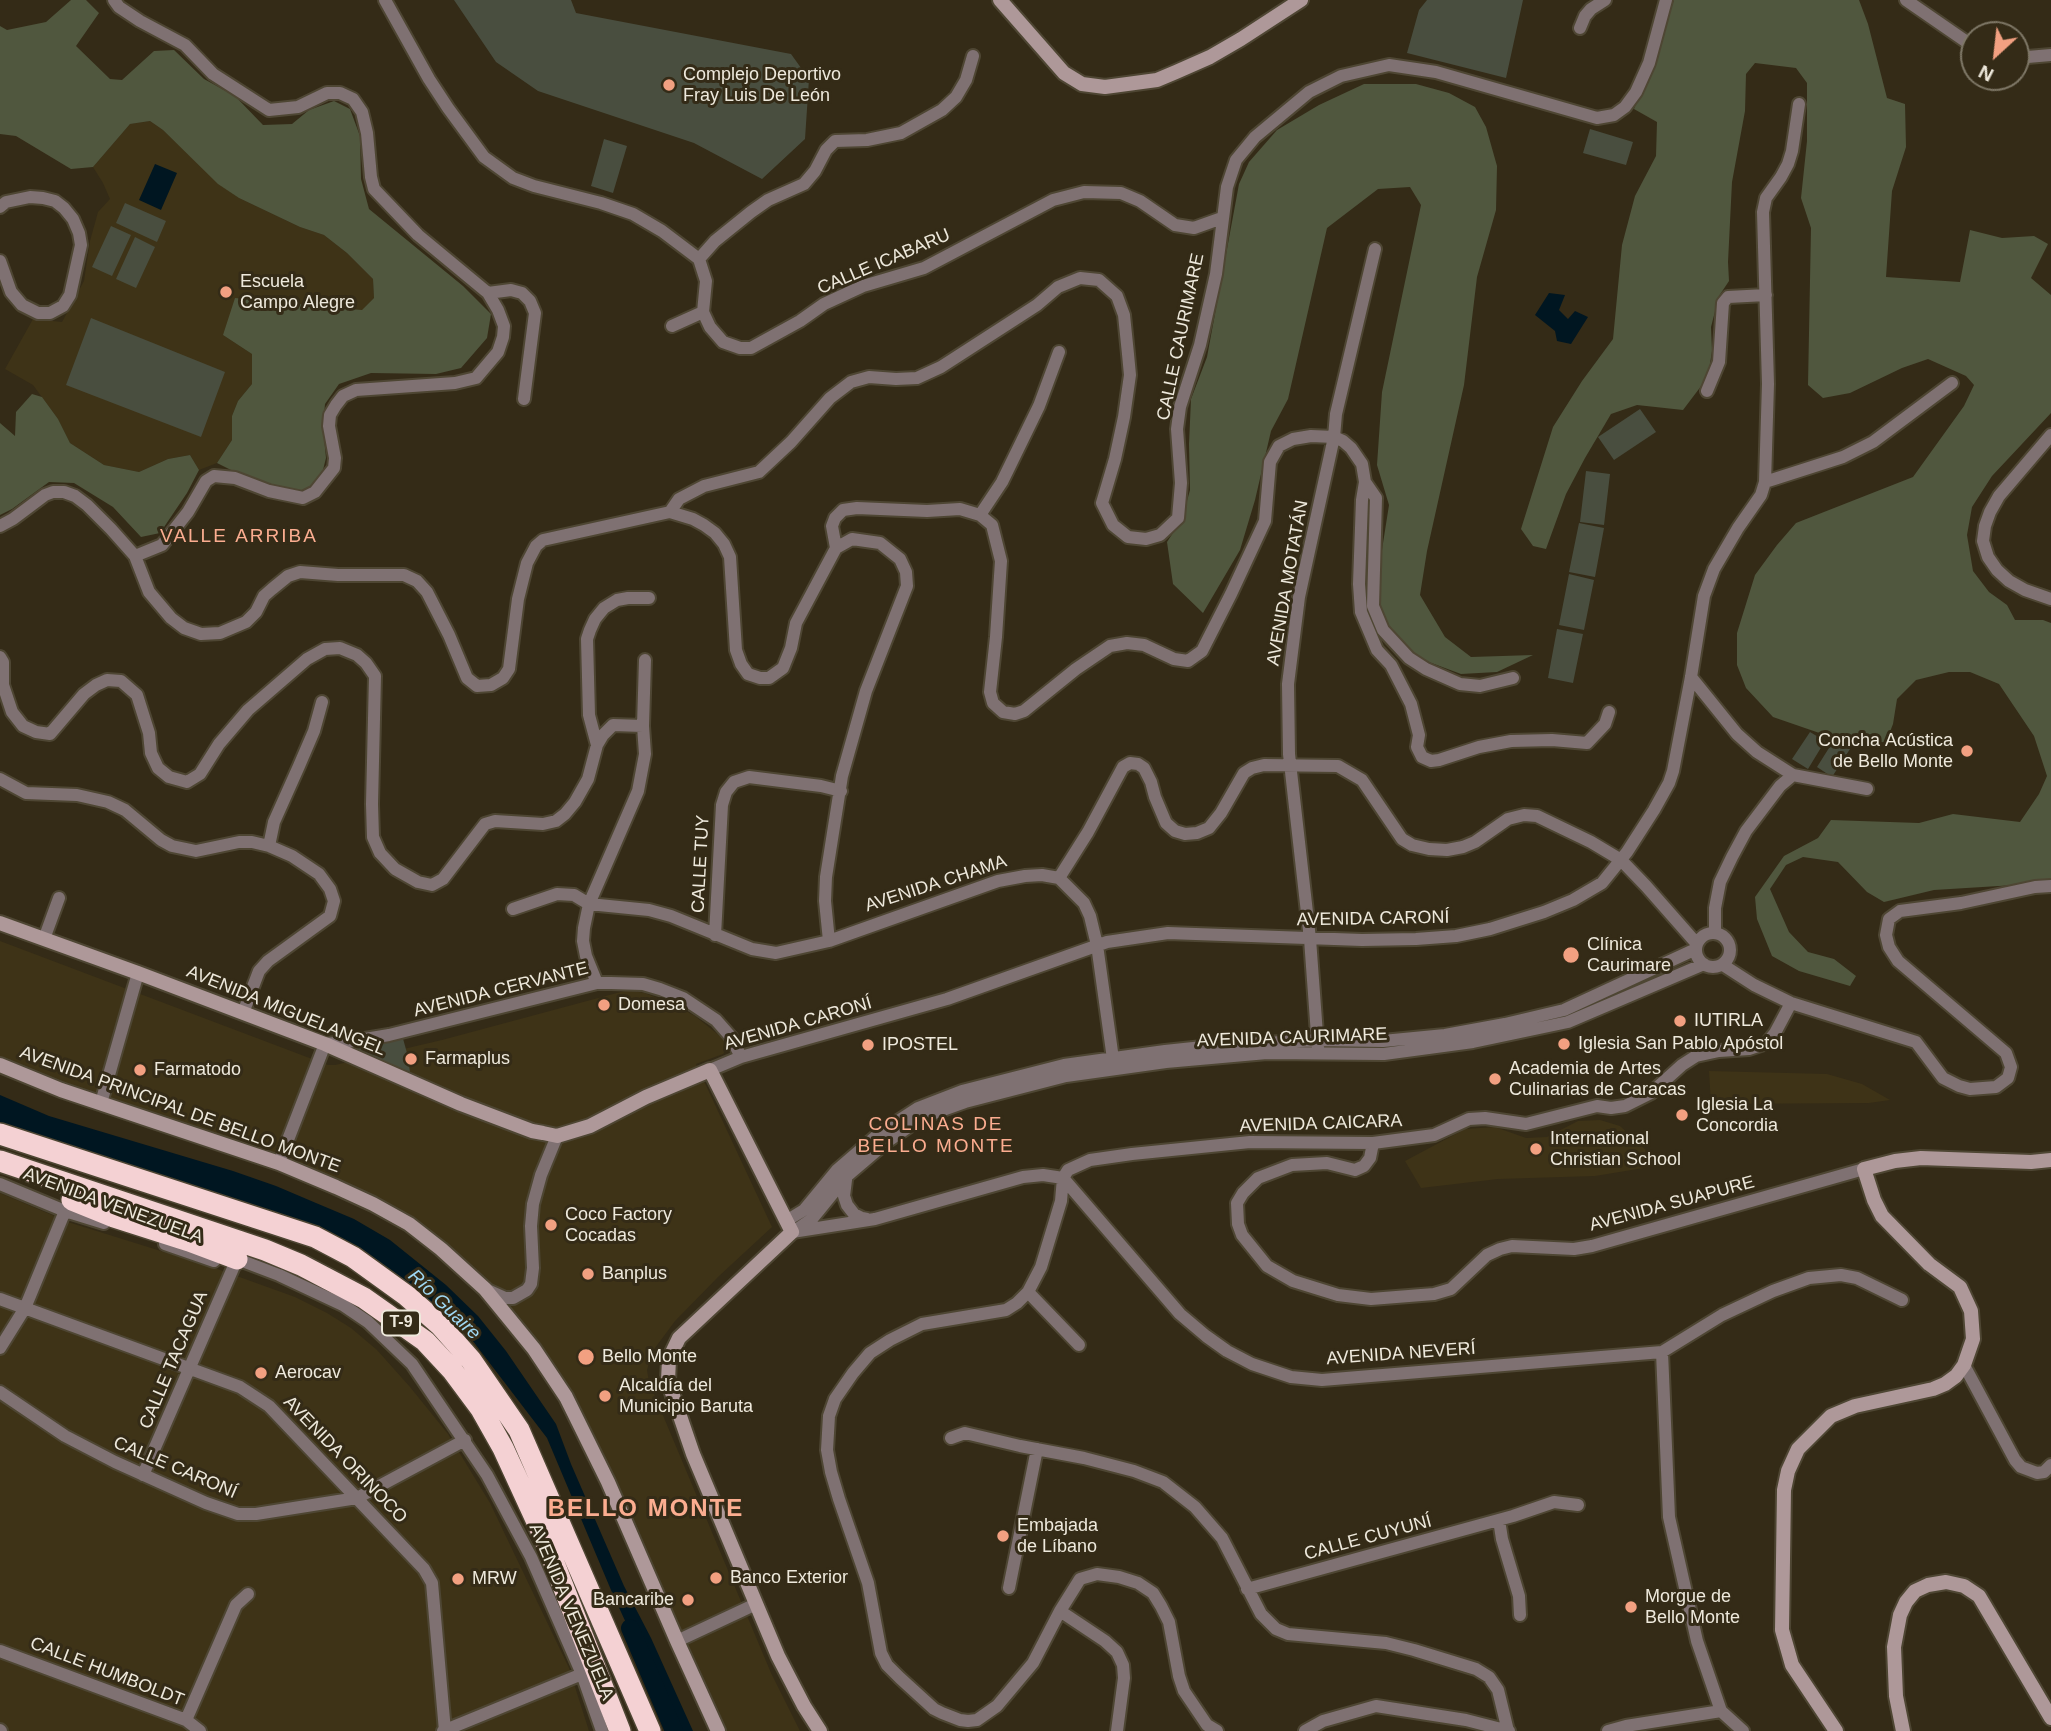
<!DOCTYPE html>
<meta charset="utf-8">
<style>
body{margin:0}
#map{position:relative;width:2051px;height:1731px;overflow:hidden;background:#342b17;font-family:Arial,sans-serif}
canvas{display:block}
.north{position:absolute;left:1960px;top:21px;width:70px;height:70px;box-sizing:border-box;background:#342b17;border:2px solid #7e7766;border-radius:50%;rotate:207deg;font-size:19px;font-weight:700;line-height:28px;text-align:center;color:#eee9dc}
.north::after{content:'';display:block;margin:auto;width:24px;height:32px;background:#f2a081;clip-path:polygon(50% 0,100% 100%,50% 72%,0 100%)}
</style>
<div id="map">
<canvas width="2051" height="1731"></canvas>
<div class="north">N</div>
</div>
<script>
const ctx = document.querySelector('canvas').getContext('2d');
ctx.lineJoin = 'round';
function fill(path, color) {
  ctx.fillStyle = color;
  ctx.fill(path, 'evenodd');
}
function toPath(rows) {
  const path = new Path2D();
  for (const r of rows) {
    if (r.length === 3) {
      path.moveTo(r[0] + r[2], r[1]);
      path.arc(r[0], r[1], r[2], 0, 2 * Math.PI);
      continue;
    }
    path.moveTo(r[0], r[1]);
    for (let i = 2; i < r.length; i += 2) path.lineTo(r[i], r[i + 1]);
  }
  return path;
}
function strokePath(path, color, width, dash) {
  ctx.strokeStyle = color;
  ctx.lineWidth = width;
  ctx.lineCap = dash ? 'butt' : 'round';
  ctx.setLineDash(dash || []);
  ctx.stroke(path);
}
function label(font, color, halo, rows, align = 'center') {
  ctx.font = font + ' Arial,sans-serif';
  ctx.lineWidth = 6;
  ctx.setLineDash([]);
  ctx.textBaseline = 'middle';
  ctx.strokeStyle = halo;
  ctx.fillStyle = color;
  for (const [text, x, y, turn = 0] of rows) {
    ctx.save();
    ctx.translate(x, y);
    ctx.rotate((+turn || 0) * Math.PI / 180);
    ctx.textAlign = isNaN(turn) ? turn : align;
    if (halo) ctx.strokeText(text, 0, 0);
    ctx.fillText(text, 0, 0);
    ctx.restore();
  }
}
const built = toPath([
 [150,121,163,130,219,184,239,198,300,227,324,235,347,253,373,279,374,298,363,310,339,309,223,335,252,354,252,384,238,401,232,416,232,440,217,463,199,470,190,455,168,459,139,472,104,465,70,443,58,419,33,385,5,369,33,319,62,322,84,281,90,241,98,212,110,199,103,183,93,167,130,124],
 [0,941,328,1065,335,1065,442,1040,628,990,645,993,678,1007,695,1016,725,1040,728,1048,723,1054,696,1064,772,1227,719,1276,675,1321,652,1352,647,1370,649,1382,771,1673,800,1731,719,1731,577,1411,465,1266,360,1197,0,1065],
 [1709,1071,1827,1074,1862,1084,1890,1100,1869,1103,1711,1104],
 [1600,1120,1620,1126,1662,1165,1595,1176,1498,1179,1421,1188,1405,1161,1465,1129,1495,1127,1526,1138,1547,1137,1578,1121],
 [0,1193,71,1223,209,1266,295,1297,327,1313,351,1328,377,1350,410,1387,448,1434,490,1503,569,1668,589,1731,0,1731]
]);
const green = toPath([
 [454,0,571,0,576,13,791,54,809,79,805,139,762,179,694,143,538,91,496,62],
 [1427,0,1523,0,1506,78,1407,53,1419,10],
 [1590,129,1633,142,1626,165,1583,153],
 [604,139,627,146,613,193,591,186],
 [125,203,166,221,157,242,116,223],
 [111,226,131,235,112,276,92,267],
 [135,237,155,247,136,288,116,279],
 [91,318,225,372,201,437,66,385],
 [1640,409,1656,432,1614,460,1598,437],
 [1586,471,1610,474,1604,525,1580,522],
 [1579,523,1604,528,1595,577,1569,572],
 [1569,574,1594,580,1584,630,1559,625],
 [1557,629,1583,634,1573,683,1548,678],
 [1810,732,1825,741,1808,769,1792,759],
 [1834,740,1850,749,1832,777,1817,767],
 [402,1035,407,1053,410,1072,345,1048]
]);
const forest = toPath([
 [71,0,86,0,99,13,76,46,110,79,122,80,154,51,174,50,204,79,235,96,263,125,292,124,309,110,334,101,350,109,360,136,361,179,369,209,463,286,491,314,487,338,461,368,436,374,371,373,339,384,325,404,323,426,326,458,322,474,306,491,283,488,235,472,217,463,232,440,232,416,238,401,252,384,252,354,223,335,235,298,362,310,374,298,373,279,347,253,324,235,300,227,239,198,218,184,163,130,150,121,130,124,93,167,71,169,16,136,0,134,0,26,7,30,46,22],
 [1674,0,1859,0,1868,24,1887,98,1905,104,1906,147,1892,191,1886,277,1960,282,1970,230,2002,238,2034,236,2048,244,2031,278,2051,295,2051,413,1992,476,1972,507,1967,535,1973,571,1989,592,2007,605,2015,620,2043,620,2051,623,2051,886,2015,885,1934,890,1884,902,1867,892,1838,862,1803,857,1786,865,1770,889,1789,932,1808,952,1834,959,1856,976,1850,986,1799,971,1772,956,1757,919,1755,897,1784,856,1818,838,1831,820,1919,823,1953,814,2020,822,2039,794,2047,776,2034,736,1999,684,1970,672,1949,672,1916,680,1897,699,1893,724,1886,742,1864,743,1831,737,1773,717,1746,688,1737,665,1737,633,1755,575,1777,545,1796,523,1913,477,1964,406,1974,385,1966,376,1928,359,1902,368,1850,393,1823,398,1808,385,1811,228,1801,198,1807,141,1807,83,1796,68,1755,63,1746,74,1745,111,1732,182,1728,262,1729,281,1719,296,1711,327,1712,351,1708,377,1683,410,1637,405,1611,414,1585,458,1566,494,1546,549,1533,546,1521,529,1553,427,1582,381,1613,339,1622,245,1635,196,1656,156,1657,122,1634,109],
 [1364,84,1416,84,1449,93,1475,107,1486,127,1497,166,1496,210,1477,277,1464,385,1427,551,1420,595,1445,637,1471,657,1533,655,1497,672,1461,674,1418,658,1389,630,1381,607,1381,556,1389,505,1377,465,1382,392,1421,205,1410,187,1378,189,1327,228,1288,399,1271,431,1255,500,1240,550,1203,613,1173,584,1167,542,1182,519,1190,490,1189,444,1191,399,1207,357,1239,184,1249,162,1277,130,1319,105],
 [32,394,42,397,58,419,70,443,104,465,139,472,168,459,190,455,199,470,187,493,160,533,141,537,113,507,74,483,49,482,12,509,0,515,0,423,15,436,16,412]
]);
const water = toPath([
 [155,164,177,173,161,210,139,200],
 [1549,293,1565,295,1559,310,1568,319,1575,311,1588,317,1571,344,1557,341,1555,331,1535,315],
 [0,1095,49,1116,233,1171,276,1186,316,1203,354,1219,390,1240,446,1285,478,1316,506,1351,556,1424,571,1464,624,1586,651,1638,693,1731,671,1731,647,1669,611,1590,547,1438,469,1336,434,1304,370,1255,296,1221,272,1211,64,1146,0,1124]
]);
const river = toPath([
 [630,1628,674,1731]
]);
const street = toPath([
 [114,0,119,7,140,21,185,45,213,74,269,110,298,107,327,93,340,93,353,99,362,112,367,133,371,177,374,189,418,235,488,293,498,310,504,326,503,337,498,352,476,378,455,383,356,390,343,396,336,405,330,415,329,426,335,458,334,468,315,492,303,498,269,491,235,478,214,476,206,481,188,512,162,545,135,556],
 [385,0,429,79,448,108,484,157,513,178,534,186,601,203,633,214,662,231,699,259],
 [1906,0,1974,47],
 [1580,28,1585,16,1591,9,1605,0],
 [2016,58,2051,55],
 [0,207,6,202,30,197,43,198,55,201,64,208,73,219,79,233,81,245,70,295,63,306,50,313,38,313,22,305,11,292,0,261],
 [699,259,706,281,703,312,710,327,723,342,740,348,751,348,800,321,824,304,863,286,924,268,1053,200,1084,192,1121,193,1140,201,1175,225,1194,228,1222,218],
 [699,259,715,241,751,212,768,200,804,184,815,171,826,150,835,141,867,140,901,133,942,110,956,97,966,80,973,56],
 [488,293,511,290,522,293,530,301,535,313,524,399],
 [672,326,703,312],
 [1707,391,1719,362,1723,303,1728,297,1766,295],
 [2051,435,1999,496,1990,512,1985,526,1983,541,1988,557,1997,570,2009,581,2025,590,2051,599],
 [1365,482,1376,498,1373,606,1383,630,1409,658,1426,669,1460,684,1480,686,1513,678],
 [1765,482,1843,457,1873,442,1952,383],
 [670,512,679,499,704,486,759,472,791,442,830,398,851,382,869,377,896,379,917,378,941,367,1037,305,1058,287,1080,278,1099,280,1117,296,1124,315,1128,354,1130,375,1124,417,1115,459,1102,503,1113,525,1128,537,1146,539,1160,535,1178,518,1181,483,1177,429,1180,407,1200,345,1216,274,1227,187,1236,160,1255,137,1309,92,1341,76,1389,65,1436,72,1597,118,1614,115,1625,107,1636,92,1649,63,1666,0],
 [980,515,1002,482,1039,406,1059,352],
 [0,526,13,519,45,495,53,492,64,492,75,496,87,505,111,529,135,556,149,592,171,618,184,628,201,634,220,633,246,622,256,612,264,596,272,589,288,576,300,572,338,575,404,575,417,581,427,592,449,635,467,678,477,686,491,685,503,678,509,669,518,599,527,563,536,546,543,540,670,512,693,519,704,525,715,533,724,544,730,557,736,650,741,664,748,674,760,678,769,678,783,668,791,648,796,623,836,548,852,539,880,543,900,559,906,572,907,586,866,691,842,776,826,877,825,901,829,941],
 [836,548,832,526,835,518,843,510,857,508,927,511,960,509,980,515,992,525,1001,561,996,637,990,692,993,703,1003,712,1015,714,1024,711,1076,669,1110,646,1127,643,1144,645,1174,659,1188,661,1202,651,1231,594,1265,521,1270,462,1279,446,1293,439,1311,436,1334,437,1343,441,1351,448,1362,464,1365,482,1362,500,1359,584,1361,612,1377,650,1391,665,1411,704,1419,735,1417,747,1422,757,1431,761,1439,760,1479,747,1511,741,1552,740,1587,743,1605,724,1609,712],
 [0,657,3,662,3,685,12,712,23,726,36,732,50,734,84,694,96,685,107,680,121,681,137,695,149,733,151,753,158,768,169,777,187,782,200,774,219,744,248,710,307,659,325,649,340,648,357,655,366,663,375,676,372,804,373,837,380,853,395,869,418,882,432,885,443,879,485,824,495,821,543,824,556,821,565,814,575,802,588,779,597,745,603,735,613,725,643,726,645,754,638,791,589,904,574,895,557,894,513,909],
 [1691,677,1737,734,1757,752,1793,775,1780,786,1746,831,1732,857,1720,882,1715,908,1715,933],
 [643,726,645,660],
 [597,745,589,715,587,639,590,630,595,619,604,608,617,600,628,598,649,598],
 [1793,775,1867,789],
 [0,779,26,793,77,795,108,802,125,810,161,840,172,846,196,851,239,842,252,842,269,846,292,856,319,874,330,889,334,901,330,916,268,961,259,971,243,1013],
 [269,846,274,822,299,766,314,731,322,702],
 [1059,878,1084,903,1090,916,1097,945,1114,1066],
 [1713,950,17],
 [715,935,722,805,726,792,734,782,749,777,821,786,841,791],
 [44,939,59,898],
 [1723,965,1754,985,1791,1003,1916,1042,1943,1078,1959,1086,1970,1089,1996,1087,2008,1078,2011,1067,2006,1053,1898,961,1889,947,1886,935,1889,919,1900,911,1961,903,2035,887,2051,886],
 [597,983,586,956,583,941,584,928,589,904,649,910,671,916,752,949,776,953,829,941,998,881,1025,876,1042,875,1059,878,1088,832,1123,767,1130,763,1138,764,1144,768,1151,782,1155,797,1166,823,1175,831,1185,834,1197,833,1209,828,1221,813,1244,773,1252,768,1264,765,1338,766,1362,780,1402,839,1412,845,1429,849,1447,850,1463,847,1475,842,1508,819,1524,815,1537,816,1591,842,1621,860,1646,886,1697,944],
 [1318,1048,1310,939,1289,754,1288,684,1299,597,1334,437,1336,414,1375,249],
 [710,1070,741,1057,947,999,1107,942,1168,933,1362,940,1416,939,1456,936,1490,929,1544,912,1573,900,1602,883,1627,852,1654,810,1669,783,1673,771,1691,677,1704,596,1714,569,1738,528,1761,495,1765,482,1768,384,1763,212,1766,198,1781,177,1788,164,1792,151,1799,104],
 [101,1103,138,973],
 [1373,1143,1370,1158,1364,1166,1355,1170,1327,1163,1292,1165,1258,1178,1243,1193,1237,1203,1238,1224,1242,1235,1267,1266,1293,1281,1338,1295,1371,1299,1434,1294,1451,1289,1487,1255,1500,1249,1512,1246,1574,1249,1592,1246,1864,1169],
 [279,1163,325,1044,347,1042,389,1035,597,983,611,983,643,984,660,989,683,998,716,1020,731,1037,741,1057],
 [846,1180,844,1196,847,1205,854,1214,862,1218,867,1219],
 [0,1184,65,1211,104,1223],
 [786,1221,804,1210,837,1170,881,1132,918,1108,962,1091,1064,1065,1165,1051,1212,1046,1318,1040,1383,1041,1445,1035,1505,1024,1564,1010,1696,949],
 [796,1230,812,1219,847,1176,888,1141,923,1117,965,1102,1066,1076,1166,1062,1267,1053,1384,1054,1473,1042,1568,1022,1704,964],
 [792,1232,875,1219,1023,1177,1043,1175,1063,1178,1180,1314,1206,1336,1227,1351,1252,1364,1291,1377,1322,1380,1662,1352,1722,1315,1773,1291,1809,1278,1841,1275,1857,1278,1902,1300],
 [165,1244,214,1261],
 [485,1289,505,1298,513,1298,527,1290,531,1284,533,1268,531,1226,533,1204,541,1175,557,1136],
 [1028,1292,1079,1345],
 [0,1299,240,1387,269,1406,424,1569,432,1583,445,1731],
 [0,1348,25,1308,65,1211],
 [1662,1352,1669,1517,1697,1641,1721,1711,1743,1731],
 [1964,1365,2015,1460,2021,1467,2037,1473,2044,1472,2051,1465],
 [0,1392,65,1436,115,1462,206,1503,238,1514,256,1514,357,1498,465,1440],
 [951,1438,965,1433,1020,1446,1084,1458,1134,1471,1163,1482,1195,1507,1222,1538,1261,1614,1276,1629,1288,1634,1386,1643,1414,1650,1476,1669,1489,1677,1498,1690,1508,1731],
 [143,1475,237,1259,279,1275,343,1305,368,1322,412,1364,487,1475,531,1557,582,1674,602,1731],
 [1499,1520,1502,1539,1519,1596,1520,1615],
 [1009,1588,1037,1449],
 [1247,1589,1513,1516,1554,1502,1578,1505],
 [1060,1611,1105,1641,1117,1652,1123,1665,1124,1678,1117,1731],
 [677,1641,756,1604],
 [0,1651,186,1720,200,1731],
 [186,1720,236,1605,248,1594],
 [0,1730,1,1731],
 [443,1731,582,1674],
 [1217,1731,1207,1725,1184,1691,1179,1676,1169,1622,1161,1606,1153,1593,1138,1583,1119,1577,1097,1574,1080,1579,1060,1611,1033,1663,997,1706,977,1720,968,1721,960,1720,942,1713,934,1709,900,1678,887,1665,881,1653,868,1583,839,1499,831,1472,827,1450,829,1416,835,1399,853,1373,870,1353,890,1340,922,1324,1006,1310,1017,1303,1028,1292,1041,1267,1061,1201,1063,1178,1068,1170,1090,1160,1132,1154,1250,1142,1373,1143,1434,1135,1469,1119,1485,1118,1526,1124,1597,1106,1611,1108,1625,1106,1651,1093,1682,1065,1696,1056,1719,1051,1749,1049,1767,1043,1775,1033,1791,1003],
 [1305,1731,1323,1721,1376,1706,1466,1720,1509,1731],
 [1608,1731,1626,1726,1721,1711]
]);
const secondary = toPath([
 [1000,0,1064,73,1082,84,1105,87,1157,80,1176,72,1210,57,1241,39,1301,0],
 [0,923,138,973,325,1044,461,1104,532,1131,543,1133,557,1136,590,1126,646,1097,710,1070,792,1232,679,1338,669,1359,668,1381,693,1454,778,1656,804,1706,820,1731],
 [0,1065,61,1090,279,1163,336,1187,373,1204,409,1224,441,1249,485,1289,534,1349,566,1397,608,1482,677,1641,718,1731],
 [1836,1731,1792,1665,1782,1630,1784,1490,1788,1471,1798,1449,1831,1416,1855,1406,1933,1389,1945,1384,1956,1376,1964,1365,1973,1339,1971,1311,1960,1287,1929,1264,1882,1216,1874,1200,1864,1169,1895,1161,1921,1158,2031,1162,2051,1160],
 [1903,1731,1896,1696,1894,1647,1900,1615,1906,1602,1915,1591,1928,1585,1946,1582,1964,1586,1979,1596,2051,1718]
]);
const highway = toPath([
 [0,1134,315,1237,353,1257,407,1296,440,1325,471,1360,519,1430,650,1731],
 [0,1161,265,1250,301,1265,364,1298,425,1341,452,1370,481,1409,503,1448,543,1535,620,1731],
 [72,1200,114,1217,189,1241,237,1259]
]);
const markers = [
 [669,85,7,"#f2a081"],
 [226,292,7,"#f2a081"],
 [1967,751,7,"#f2a081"],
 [1571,955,9,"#f2a081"],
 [604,1005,7,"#f2a081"],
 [1680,1021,7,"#f2a081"],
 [1564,1044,7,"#f2a081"],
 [868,1045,7,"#f2a081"],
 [411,1059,7,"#f2a081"],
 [140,1070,7,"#f2a081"],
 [1495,1079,7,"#f2a081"],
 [1682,1115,7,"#f2a081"],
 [1536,1149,7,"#f2a081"],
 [551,1225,7,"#f2a081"],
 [588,1274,7,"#f2a081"],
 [586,1357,9,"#f2a081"],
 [261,1373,7,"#f2a081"],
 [605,1396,7,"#f2a081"],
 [1003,1536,7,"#f2a081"],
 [716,1578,7,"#f2a081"],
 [458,1579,7,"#f2a081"],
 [688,1600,7,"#f2a081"],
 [1631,1607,7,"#f2a081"]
];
const shields = [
 [401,1323,38]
];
const shieldNames = [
 ["T-9",401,1323]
];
const poiNames = [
 ["Complejo Deportivo",683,75],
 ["Fray Luis De León",683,96],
 ["Escuela",240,282],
 ["Campo Alegre",240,303],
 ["Concha Acústica",1953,741,"right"],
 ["de Bello Monte",1953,762,"right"],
 ["Clínica",1587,945],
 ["Caurimare",1587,966],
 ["Domesa",618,1005],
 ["IUTIRLA",1694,1021],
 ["Iglesia San Pablo Apóstol",1578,1044],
 ["IPOSTEL",882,1045],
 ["Farmaplus",425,1059],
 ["Academia de Artes",1509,1069],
 ["Culinarias de Caracas",1509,1090],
 ["Farmatodo",154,1070],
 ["Iglesia La",1696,1105],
 ["Concordia",1696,1126],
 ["International",1550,1139],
 ["Christian School",1550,1160],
 ["Coco Factory",565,1215],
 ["Cocadas",565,1236],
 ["Banplus",602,1274],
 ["Bello Monte",602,1357],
 ["Aerocav",275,1373],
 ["Alcaldía del",619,1386],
 ["Municipio Baruta",619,1407],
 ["Embajada",1017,1526],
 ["de Líbano",1017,1547],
 ["Banco Exterior",730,1578],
 ["MRW",472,1579],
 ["Morgue de",1645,1597],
 ["Bello Monte",1645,1618],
 ["Bancaribe",674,1600,"right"]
];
const streetNames = [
 ["CALLE ICABARU",884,262,-23],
 ["CALLE CAURIMARE",1181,337,-78],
 ["AVENIDA MOTATÁN",1288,583,-80],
 ["CALLE TUY",701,864,-87],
 ["AVENIDA CHAMA",936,884,-18],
 ["AVENIDA CARONÍ",1373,919,-1],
 ["AVENIDA CERVANTE",501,990,-14],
 ["AVENIDA MIGUELANGEL",286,1011,22],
 ["AVENIDA CARONÍ",798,1024,-16],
 ["AVENIDA CAURIMARE",1292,1038,-2],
 ["AVENIDA PRINCIPAL DE BELLO MONTE",180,1110,20],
 ["AVENIDA CAICARA",1321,1124,-2],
 ["AVENIDA SUAPURE",1672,1204,-15],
 ["AVENIDA VENEZUELA",113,1206,20],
 ["AVENIDA NEVERÍ",1401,1354,-4],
 ["CALLE TACAGUA",174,1360,-67],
 ["AVENIDA ORINOCO",345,1460,46],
 ["CALLE CARONÍ",175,1468,23],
 ["CALLE CUYUNÍ",1368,1538,-15],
 ["AVENIDA VENEZUELA",571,1612,67],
 ["CALLE HUMBOLDT",107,1672,21]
];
const neighbourhoodNames = [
 ["VALLE ARRIBA",239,537],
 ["COLINAS DE",936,1125],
 ["BELLO MONTE",936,1147]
];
const waterNames = [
 ["Río Guaire",444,1305,44]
];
const districtNames = [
 ["BELLO MONTE",646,1509]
];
fill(built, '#3e3317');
fill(green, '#494e3f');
fill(forest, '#50573e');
fill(water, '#001621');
strokePath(river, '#001621', 18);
strokePath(street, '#4e4633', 16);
strokePath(secondary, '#4e4633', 18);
strokePath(highway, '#4e4633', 24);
strokePath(street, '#7f7172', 12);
strokePath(secondary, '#ae9899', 14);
strokePath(highway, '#f4d1d3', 21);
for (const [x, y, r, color] of markers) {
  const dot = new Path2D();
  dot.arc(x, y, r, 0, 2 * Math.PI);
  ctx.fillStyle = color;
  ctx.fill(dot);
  strokePath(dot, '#342b17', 2.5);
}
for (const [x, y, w] of shields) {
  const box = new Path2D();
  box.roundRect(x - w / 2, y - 12.5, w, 25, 5);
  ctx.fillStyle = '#342b17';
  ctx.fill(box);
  strokePath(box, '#eee9dc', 2);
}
label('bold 16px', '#eee9dc', null, shieldNames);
label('18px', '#eee9dc', '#342b17', poiNames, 'left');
label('18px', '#eee9dc', '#342b17', streetNames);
ctx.letterSpacing = '2px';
label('19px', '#fbad90', '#342b17', neighbourhoodNames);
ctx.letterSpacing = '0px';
label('italic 19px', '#9fd8f4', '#342b17', waterNames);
ctx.letterSpacing = '2px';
label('bold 24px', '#fbad90', '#342b17', districtNames);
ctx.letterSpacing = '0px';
</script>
